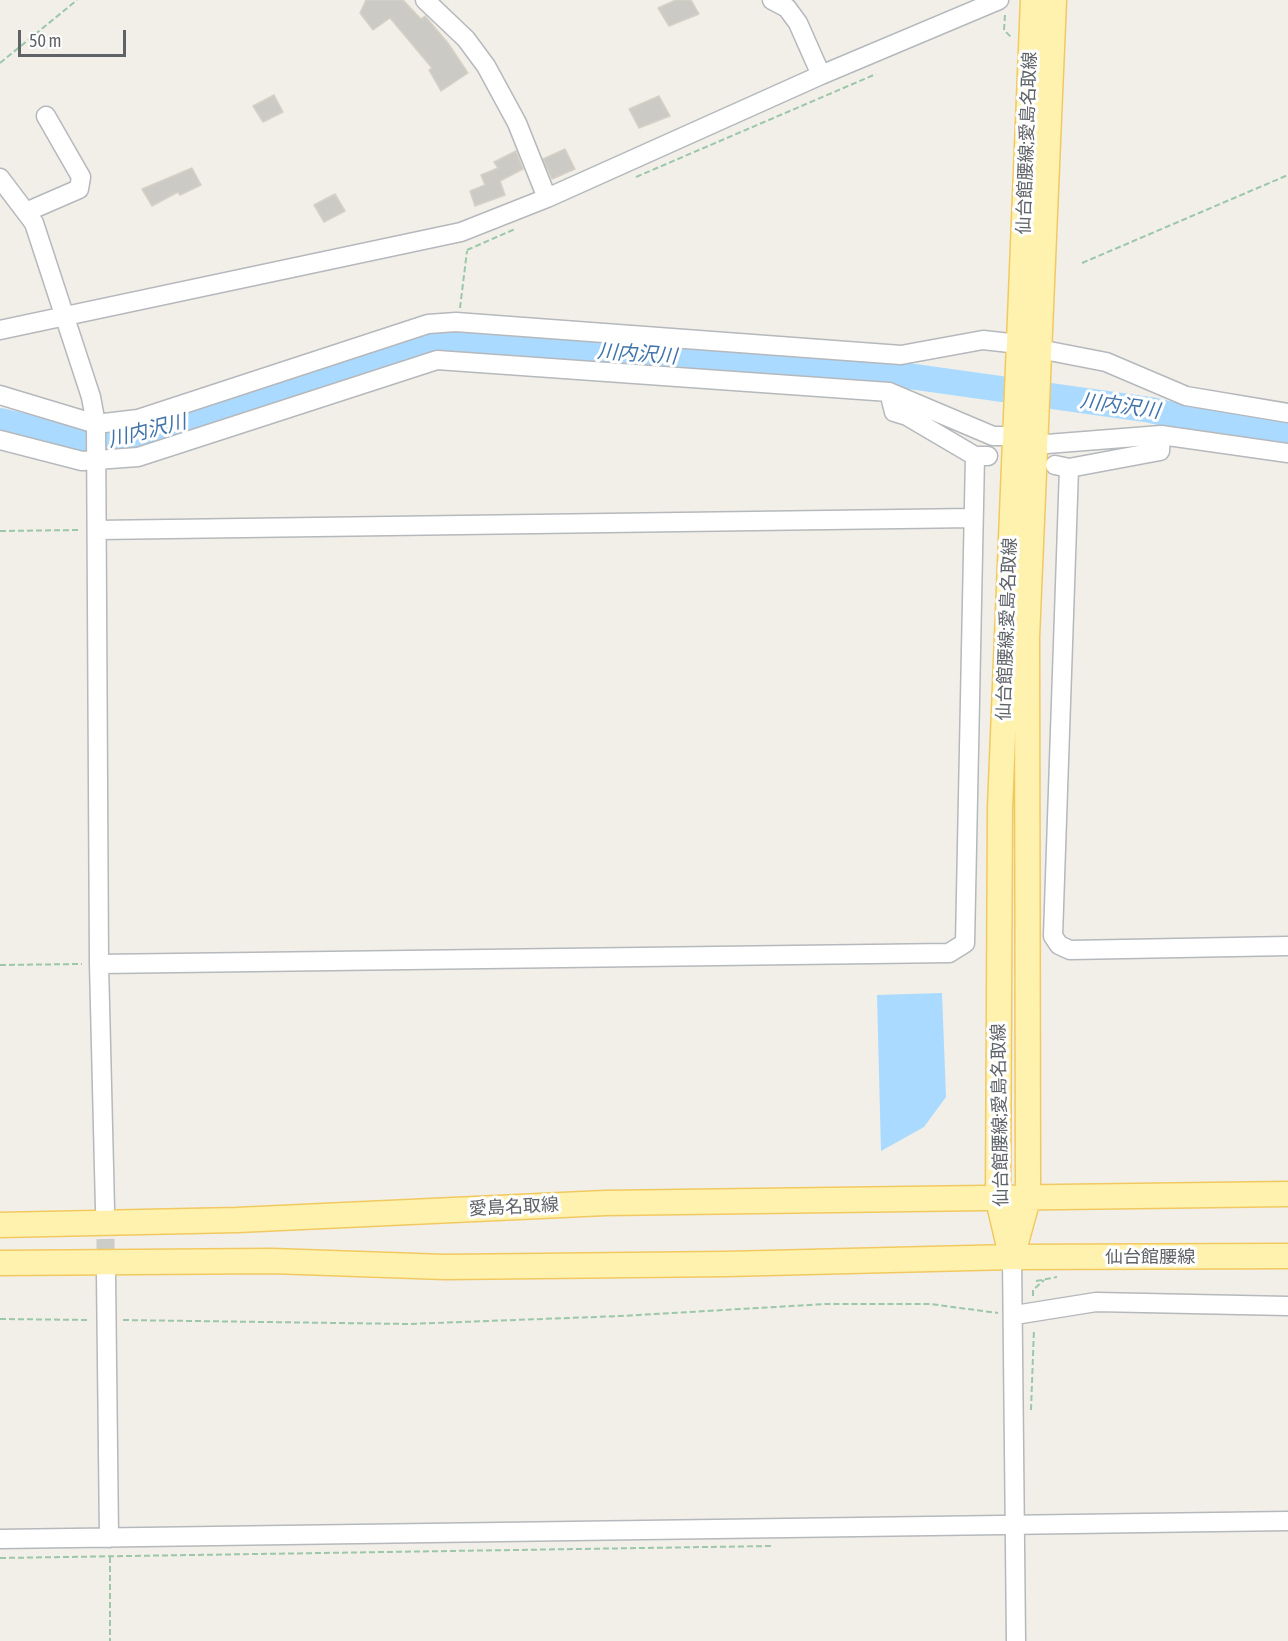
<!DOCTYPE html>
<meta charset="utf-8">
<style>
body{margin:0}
#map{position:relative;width:1288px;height:1641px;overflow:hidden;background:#f1efe8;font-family:"Asap Condensed",sans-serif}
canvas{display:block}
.scale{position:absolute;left:18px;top:30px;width:108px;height:27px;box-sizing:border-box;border:3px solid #5f6368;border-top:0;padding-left:8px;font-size:18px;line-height:21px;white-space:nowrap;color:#5f6368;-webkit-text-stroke:4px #fff;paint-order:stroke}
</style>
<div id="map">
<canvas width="1288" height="1641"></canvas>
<div class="scale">50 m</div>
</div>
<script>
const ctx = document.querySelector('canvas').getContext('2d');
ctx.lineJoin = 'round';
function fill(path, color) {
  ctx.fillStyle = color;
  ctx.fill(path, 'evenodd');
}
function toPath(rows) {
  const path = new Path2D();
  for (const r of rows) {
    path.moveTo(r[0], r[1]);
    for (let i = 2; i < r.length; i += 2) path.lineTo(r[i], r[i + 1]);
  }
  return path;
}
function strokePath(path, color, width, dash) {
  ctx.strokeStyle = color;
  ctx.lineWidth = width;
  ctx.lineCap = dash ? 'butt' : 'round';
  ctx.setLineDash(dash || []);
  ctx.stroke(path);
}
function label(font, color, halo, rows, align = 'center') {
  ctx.font = font + ' "Asap Condensed","Noto Sans JP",sans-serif';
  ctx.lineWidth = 6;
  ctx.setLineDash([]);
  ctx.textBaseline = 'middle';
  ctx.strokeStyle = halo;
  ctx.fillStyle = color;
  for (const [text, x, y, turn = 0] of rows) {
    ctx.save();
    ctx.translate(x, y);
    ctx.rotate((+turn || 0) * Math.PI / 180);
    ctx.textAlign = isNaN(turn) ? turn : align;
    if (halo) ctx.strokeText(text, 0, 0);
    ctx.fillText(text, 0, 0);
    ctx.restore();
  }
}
const water = toPath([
 [942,993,946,1097,924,1127,881,1151,877,995]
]);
const river = toPath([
 [0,421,108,445,157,432,264,395,452,340,880,372,1151,410,1192,420,1288,430]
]);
const building = toPath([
 [366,0,403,0,421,19,425,16,448,43,468,73,441,91,429,70,432,68,390,18,373,30,360,13,366,0],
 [676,0,691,0,699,14,669,26,658,8,676,0],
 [274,95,283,112,263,122,253,106,274,95],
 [659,96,670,116,639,128,629,109,659,96],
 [565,149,575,169,552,179,543,159,565,149],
 [516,151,523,169,500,181,505,195,475,206,470,191,485,185,481,175,498,168,494,162,516,151],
 [192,168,201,185,180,195,178,192,152,206,142,189,192,168],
 [335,194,345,211,324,222,314,205,335,194]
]);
const minorTunnel = toPath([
 [105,1212,106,1274]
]);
const path = toPath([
 [1005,15,1004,30,1011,37],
 [0,63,77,0],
 [636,177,876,74],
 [467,250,515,229],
 [1082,263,1288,175],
 [460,308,467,251],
 [0,531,79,530],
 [0,965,82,964],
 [1036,1281,1057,1277],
 [1033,1296,1033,1290,1044,1280],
 [0,1319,90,1320],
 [123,1320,408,1324,621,1316,826,1304,930,1304,998,1313],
 [1031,1410,1034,1329],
 [110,1557,110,1641],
 [0,1558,771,1546]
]);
const minor = toPath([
 [425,0,466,39,486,66,517,123,547,198],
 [772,0,787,8,798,23,821,75],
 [0,178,34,223,91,397,96,424,99,964,105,1209],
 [26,212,79,189,81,177,46,116],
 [0,330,461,232,547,198,821,75,999,0],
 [1039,349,1106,362,1186,396,1288,413],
 [889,392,894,412,907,416,975,456,988,456],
 [0,395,96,424,138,419,428,324,456,322,901,355,983,340,1019,344],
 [0,440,82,461,138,457,437,360,889,392,993,436,1014,436],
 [1034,445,1161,435,1288,453],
 [1055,465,1069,468,1160,451,1161,435],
 [1069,468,1053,936,1059,945,1070,950,1288,946],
 [97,530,973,518],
 [99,964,949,953,965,943,975,456],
 [1012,1257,1016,1641],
 [106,1274,109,1538],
 [1015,1315,1096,1302,1288,1306],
 [0,1539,1288,1521]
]);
const major = toPath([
 [0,1225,237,1220,605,1203,1288,1194],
 [1011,1255,998,1200,1000,808,1033,0],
 [1012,1257,1028,1199,1027,637,1054,0],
 [0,1263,272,1261,445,1267,726,1264,1012,1257,1288,1256]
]);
const streetNames = [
 ["仙台館腰線;愛島名取線",1027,143,-88],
 ["仙台館腰線;愛島名取線",1007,629,-88],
 ["仙台館腰線;愛島名取線",1000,1115,-91],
 ["愛島名取線",514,1207,-3],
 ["仙台館腰線",1150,1257]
];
const waterNames = [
 ["川内沢川",637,354,4],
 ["川内沢川",1120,406,8],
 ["川内沢川",147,431,-14]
];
fill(water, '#aadaff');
strokePath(river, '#aadaff', 26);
fill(building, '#cccac5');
strokePath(building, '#d6d1c6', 1.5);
strokePath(minorTunnel, '#ccccc8', 18, [18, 9]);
strokePath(minor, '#b5b8bc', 21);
strokePath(major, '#f2c960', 27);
strokePath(path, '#9cc7a9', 2, [6, 3]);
strokePath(minor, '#fff', 18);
strokePath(major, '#fff2af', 24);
label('18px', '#5f6368', '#fff', streetNames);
label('italic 20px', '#4174aa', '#fff', waterNames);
</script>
